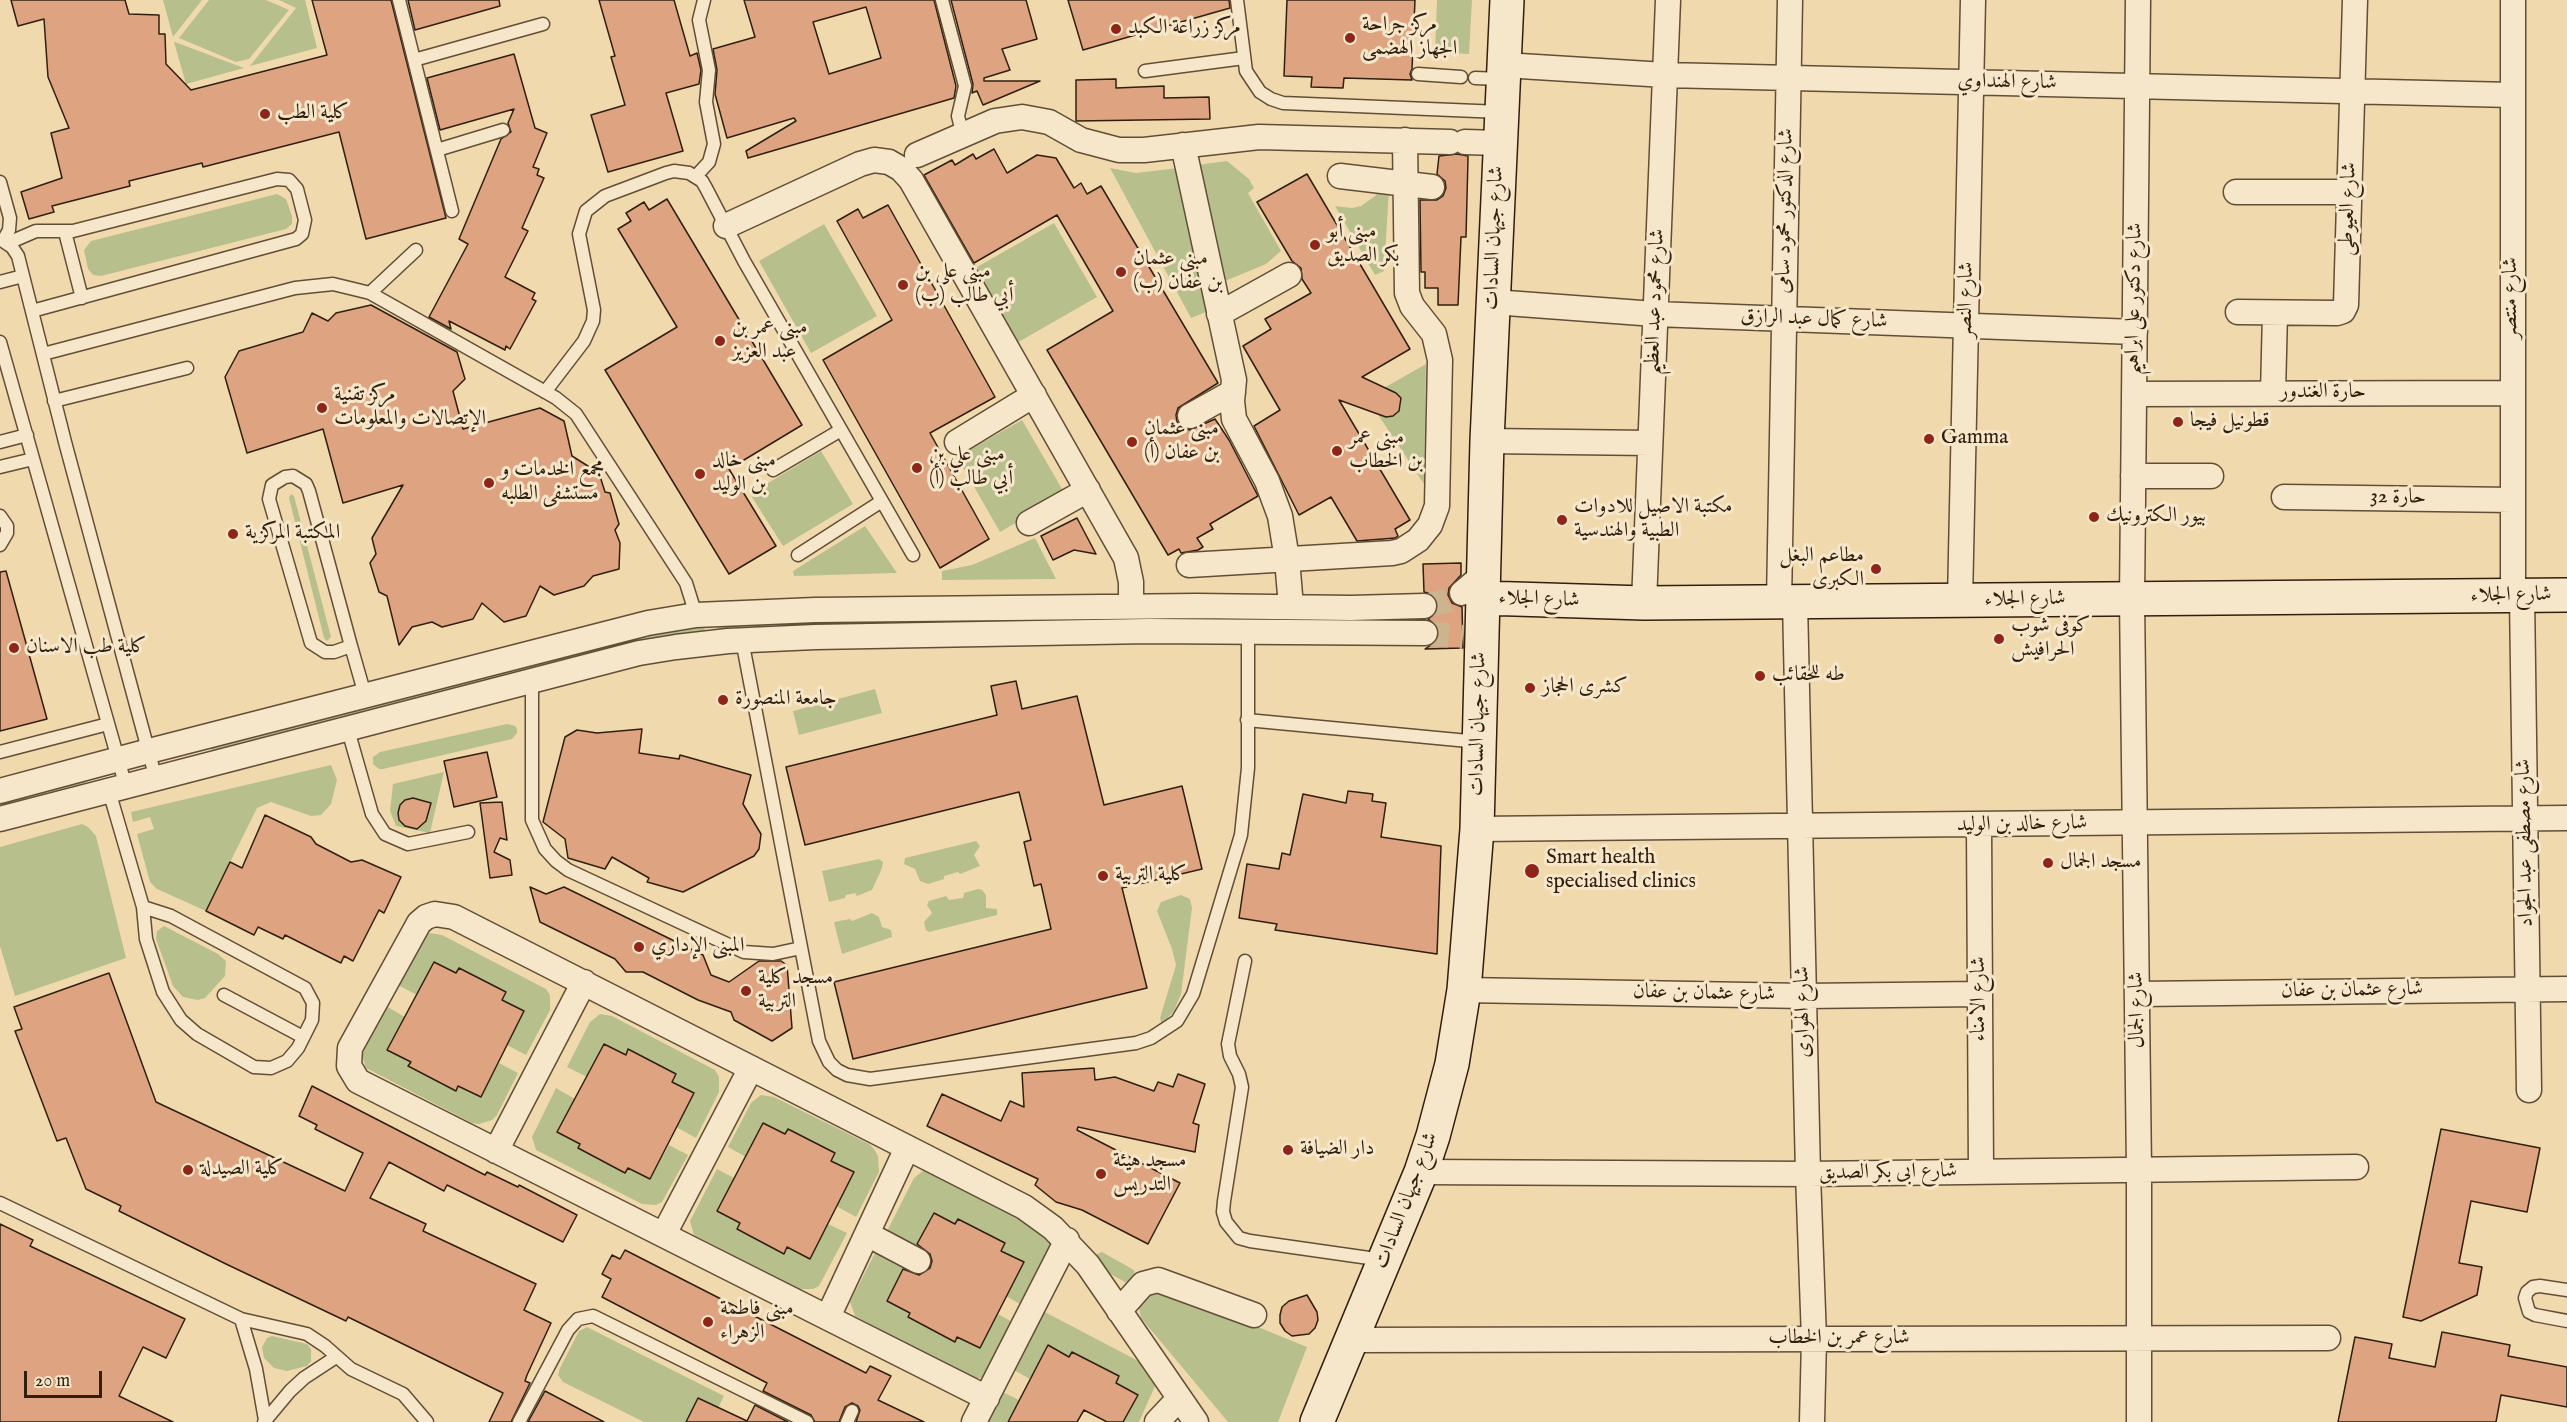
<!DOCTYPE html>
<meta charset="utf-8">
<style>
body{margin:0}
#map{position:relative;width:2567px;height:1422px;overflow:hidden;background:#f1d9ae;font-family:"IM FELL English",serif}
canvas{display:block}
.scale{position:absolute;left:24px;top:1371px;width:78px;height:27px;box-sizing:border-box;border:3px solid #311f0e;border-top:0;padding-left:8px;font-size:18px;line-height:21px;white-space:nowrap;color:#311f0e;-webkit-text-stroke:4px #f6e6ca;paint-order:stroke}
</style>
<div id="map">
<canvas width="2567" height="1422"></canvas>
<div class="scale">20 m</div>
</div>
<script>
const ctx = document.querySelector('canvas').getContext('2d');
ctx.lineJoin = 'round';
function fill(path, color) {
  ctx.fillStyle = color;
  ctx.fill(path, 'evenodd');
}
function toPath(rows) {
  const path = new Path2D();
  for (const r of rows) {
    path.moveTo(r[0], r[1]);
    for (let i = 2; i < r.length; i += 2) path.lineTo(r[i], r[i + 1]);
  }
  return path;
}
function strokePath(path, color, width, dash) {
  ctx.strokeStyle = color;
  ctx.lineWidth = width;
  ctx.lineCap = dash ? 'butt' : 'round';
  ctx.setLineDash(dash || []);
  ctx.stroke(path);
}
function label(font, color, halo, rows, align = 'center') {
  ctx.font = font + ' "IM FELL English",Amiri,serif';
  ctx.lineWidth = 6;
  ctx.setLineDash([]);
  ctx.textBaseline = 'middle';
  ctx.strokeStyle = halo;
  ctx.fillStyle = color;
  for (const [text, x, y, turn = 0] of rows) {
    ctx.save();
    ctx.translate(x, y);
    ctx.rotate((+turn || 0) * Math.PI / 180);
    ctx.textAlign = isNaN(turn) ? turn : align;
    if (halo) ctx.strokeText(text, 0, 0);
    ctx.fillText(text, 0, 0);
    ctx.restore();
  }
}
const green = toPath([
 [163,0,202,0,173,37],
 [209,0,266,0,289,10,249,59,236,62,179,38],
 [279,0,305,0,317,48,250,66,296,8],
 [1437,0,1472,0,1469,54,1435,52],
 [174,42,175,42,244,68,186,84],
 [1227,161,1249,179,1254,188,1248,193,1281,251,1266,264,1225,281,1197,165],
 [1110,168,1136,173,1178,168,1206,312,1191,318],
 [1380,189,1389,190,1384,271,1375,275,1335,206,1352,208,1361,206,1375,196],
 [277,194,286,199,292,216,292,224,286,229,101,276,93,275,88,269,84,250,91,241],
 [1054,223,1097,297,1015,344,972,270],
 [824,224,877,316,811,353,759,261],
 [1426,364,1424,484,1371,404,1375,393],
 [1390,390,1401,398,1401,405,1393,416,1383,391],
 [1022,420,1065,494,1000,532,957,457],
 [821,451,853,504,783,546,750,494],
 [291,494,294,496,331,637,327,641,324,638,289,498],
 [865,526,897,573,794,576,793,571],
 [1035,538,1056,579,942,580,942,571,972,565],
 [1163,617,1164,620,834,625,836,620],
 [800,623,799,627,720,632,717,626],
 [704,626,706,634,213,753,211,751,213,746,658,631],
 [875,689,882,713,799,735,793,711],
 [507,724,515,726,517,729,517,733,512,739,383,769,379,769,373,764,373,757,380,752],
 [331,765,337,780,331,804,321,815,311,816,271,802,257,808,206,911,157,889,150,882,137,834,154,829,150,817,133,822,131,812],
 [444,772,430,833,396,826,390,811,393,784],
 [413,798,421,800,427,806,428,813,426,821,420,826,413,828,405,826,399,820,398,813,400,805,405,800],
 [84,780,88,786,0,813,0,801],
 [82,824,88,827,96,836,126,958,15,996,0,946,0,847],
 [976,841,980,846,974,855,980,866,960,874,958,872,944,876,944,879,928,884,920,881,915,869,904,864,905,858],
 [879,859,883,862,882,868,872,890,857,896,855,893,846,895,845,898,829,902,822,871],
 [978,889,982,890,986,895,986,908,997,909,997,915,929,932,926,930,924,922,932,913,927,905,929,901,946,896,949,900,963,898,964,893],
 [1181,895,1190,899,1192,908,1181,994,1174,1011,1162,1024,1160,1018,1176,965,1172,949,1157,911,1161,902],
 [872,913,879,917,882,927,891,930,892,937,842,954,834,922,850,919,852,921],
 [164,926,218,954,226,961,225,976,205,998,198,1000,183,997,173,986,156,939,157,931],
 [430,933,442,935,546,989,550,995,550,1010,526,1055,507,1045,524,1011,502,1000,505,992,459,968,456,973,435,962,417,995,396,984,424,936],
 [386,1006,405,1017,388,1050,411,1062,408,1067,455,1091,458,1086,481,1097,499,1063,518,1073,497,1115,492,1120,479,1124,472,1123,366,1068,362,1055],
 [600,1014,612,1016,715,1070,719,1077,719,1092,696,1138,676,1127,694,1093,672,1082,628,1050,626,1055,604,1044,587,1077,567,1067,590,1022],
 [556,1088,575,1099,580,1144,578,1148,625,1172,628,1168,650,1179,669,1145,688,1155,662,1202,656,1205,642,1204,536,1150,532,1137],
 [761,1095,774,1097,869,1144,874,1149,878,1156,879,1172,856,1217,836,1206,854,1172,831,1161,835,1153,788,1129,785,1134,746,1157,728,1147,751,1103],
 [717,1169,734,1178,717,1211,740,1223,737,1230,784,1253,787,1247,810,1258,828,1224,847,1233,819,1286,813,1289,799,1289,694,1235,690,1221],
 [924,1170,931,1170,1041,1226,1050,1237,1052,1245,1025,1307,1006,1296,1024,1262,1001,1251,1005,1243,958,1219,955,1224,934,1213,916,1247,886,1233,914,1178],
 [876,1251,905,1267,887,1301,910,1313,908,1318,954,1341,957,1337,980,1348,998,1314,1016,1324,983,1378,970,1378,855,1316,850,1302],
 [1102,1252,1134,1270,1135,1278,1129,1283,1125,1282,1096,1266,1095,1255],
 [1165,1289,1307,1347,1278,1422,1228,1422,1141,1318,1138,1304,1140,1298],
 [1043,1311,1144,1364,1155,1380,1155,1386,1139,1422,1123,1422,1137,1395,1116,1383,1119,1376,1072,1352,1069,1357,1048,1346,1030,1379,1012,1369],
 [587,1327,724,1396,718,1408,686,1422,644,1422,563,1382,558,1375,560,1368,579,1331],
 [272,1336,307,1344,311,1349,311,1361,307,1366,287,1371,274,1368,264,1358,262,1347,267,1338],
 [1001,1391,1019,1400,1007,1422,985,1422]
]);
const building = toPath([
 [11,0,125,0,129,14,159,15,159,34,165,34,166,64,191,90,327,55,312,0,391,0,446,218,366,239,339,132,203,167,202,163,129,181,130,186,52,206,54,212,29,219,21,192,62,178,51,133,69,128,48,77,44,19,18,26,11,0],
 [408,0,499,0,500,6,415,30,408,0],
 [599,0,674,0,690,56,697,53,701,70,699,84,666,93,683,151,608,172,591,115,625,105,611,57,615,56,599,0],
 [744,0,934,0,956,86,954,98,748,158,746,151,796,121,794,118,727,138,715,94,717,70,713,49,755,37,744,0],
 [866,7,881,58,829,74,813,22,866,7],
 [951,0,1026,0,1037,39,1002,49,1010,70,984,78,984,81,1040,81,983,105,977,91,972,93,973,84,951,0],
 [1068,0,1229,0,1230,8,1083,50,1068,0],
 [1287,0,1415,0,1412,69,1410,74,1412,80,1344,78,1343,88,1311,87,1312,77,1284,76,1287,0],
 [514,54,535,128,547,133,533,167,539,169,537,175,544,178,522,228,528,231,505,277,535,293,532,299,536,301,510,349,506,346,505,350,449,321,451,329,429,317,468,244,459,239,501,139,511,132,508,123,514,109,440,130,427,78,514,54],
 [1116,79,1116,88,1164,86,1164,98,1209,97,1210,119,1076,121,1076,80,1116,79],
 [994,149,1007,173,1037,155,1056,158,1074,188,1081,183,1087,194,1101,186,1218,383,1178,408,1176,415,1177,422,1183,428,1190,430,1215,419,1229,440,1258,496,1210,524,1213,529,1197,538,1203,547,1198,550,1181,553,1179,549,1168,555,1047,350,1113,311,1057,215,974,263,924,175,952,160,955,165,973,154,976,159,994,149],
 [1457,154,1468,156,1468,159,1466,237,1461,237,1458,305,1438,305,1438,288,1425,288,1425,272,1421,272,1420,200,1437,200,1443,196,1446,188,1445,181,1437,174,1439,156,1457,154],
 [1307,174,1410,349,1362,377,1396,393,1401,398,1399,411,1393,416,1386,417,1339,400,1410,520,1395,529,1398,536,1395,538,1357,541,1331,497,1299,515,1254,426,1280,410,1243,346,1271,329,1265,319,1311,293,1302,279,1301,268,1292,261,1257,202,1307,174],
 [667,199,802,425,729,469,776,546,729,574,605,370,677,327,618,229,631,221,626,213,644,202,649,210,667,199],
 [888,205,995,397,930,433,989,539,940,568,823,360,892,320,837,221,858,209,863,218,888,205],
 [371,305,457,352,465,379,453,391,463,429,540,408,564,421,572,456,599,473,605,492,610,493,619,524,615,530,620,543,619,569,593,576,584,586,554,595,540,586,526,616,504,622,482,603,473,619,442,627,432,622,412,627,399,645,387,596,379,592,370,563,376,554,372,538,403,485,343,503,323,429,247,453,225,377,239,351,303,332,312,313,328,321,336,313,371,305],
 [1077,518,1096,554,1074,550,1053,560,1041,536,1077,518],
 [1461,563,1461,575,1449,588,1448,595,1452,603,1462,607,1463,648,1425,649,1437,641,1439,633,1437,626,1428,619,1436,613,1438,605,1431,594,1424,592,1423,564,1461,563],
 [6,571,47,719,0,731,0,572,6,571],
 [1016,681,1022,709,1077,696,1104,805,1182,786,1202,869,1122,888,1147,988,853,1059,834,982,1051,929,1041,884,1034,886,1024,842,1031,840,1019,792,805,845,786,767,997,715,991,686,1016,681],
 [642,729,639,753,679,759,680,755,751,775,743,804,761,834,759,849,754,856,683,892,647,882,649,878,612,857,605,869,568,858,565,839,543,822,565,737,577,730,597,733,642,729],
 [487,752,497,797,454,807,444,761,487,752],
 [1348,791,1373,794,1372,801,1386,803,1381,837,1441,846,1437,954,1275,930,1277,924,1239,918,1247,864,1279,869,1282,853,1290,855,1303,794,1346,803,1348,791],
 [413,798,431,803,426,821,417,829,405,826,399,820,398,813,400,805,405,800,413,798],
 [502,802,507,840,500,838,494,852,510,860,512,875,490,878,480,803,502,802],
 [265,815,311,837,316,844,351,862,362,860,401,877,384,913,379,910,353,961,344,956,341,963,285,935,283,939,258,927,254,935,206,911,230,862,242,868,265,815],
 [530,887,546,894,564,887,703,955,711,975,729,982,759,961,781,961,787,965,792,1028,772,1041,734,1020,731,1012,698,1000,643,972,626,972,615,959,540,922,530,887],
 [434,962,456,973,459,968,506,992,502,1000,524,1011,481,1097,458,1086,456,1091,408,1066,411,1062,387,1050,434,962],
 [109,973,156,1102,345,1191,363,1153,315,1129,317,1125,299,1116,312,1086,485,1175,487,1172,518,1187,519,1185,577,1215,563,1242,447,1185,444,1191,389,1162,370,1198,426,1224,423,1231,536,1284,524,1310,551,1323,527,1375,525,1381,530,1383,511,1422,489,1422,503,1393,348,1317,346,1321,226,1264,119,1211,121,1206,86,1189,66,1138,57,1141,15,1031,22,1029,14,1007,109,973],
 [604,1044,626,1055,628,1049,676,1074,672,1082,694,1093,650,1179,628,1168,625,1173,578,1148,580,1144,557,1132,604,1044],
 [1094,1068,1095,1080,1115,1077,1154,1091,1158,1082,1173,1087,1178,1074,1205,1084,1193,1123,1199,1125,1195,1152,1078,1127,1077,1130,1180,1183,1148,1244,1082,1210,1056,1202,1035,1185,1038,1179,927,1126,942,1094,1001,1121,1010,1101,1024,1107,1022,1073,1094,1068],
 [763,1123,785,1134,788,1129,835,1153,831,1161,854,1172,810,1259,787,1247,784,1254,737,1229,740,1223,717,1211,763,1123],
 [2441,1129,2540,1148,2527,1212,2471,1201,2459,1263,2482,1267,2477,1295,2421,1321,2403,1317,2441,1129],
 [934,1213,955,1224,958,1219,1005,1243,1001,1251,1024,1262,980,1348,957,1337,955,1342,908,1317,910,1313,887,1301,903,1269,919,1275,930,1268,932,1261,930,1254,917,1244,934,1213],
 [0,1224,33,1240,30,1246,185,1319,166,1358,143,1347,119,1396,173,1422,0,1422,0,1224],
 [625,1250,866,1373,870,1366,891,1376,878,1400,924,1422,856,1422,860,1410,858,1406,852,1403,845,1407,839,1422,815,1422,811,1415,763,1391,767,1383,602,1297,611,1279,602,1274,612,1255,620,1259,625,1250],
 [1307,1295,1317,1312,1318,1320,1315,1328,1309,1334,1292,1336,1285,1331,1280,1323,1280,1315,1282,1307,1289,1301,1307,1295],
 [2442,1332,2510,1345,2508,1356,2567,1367,2567,1407,2501,1395,2496,1422,2338,1422,2355,1337,2392,1344,2389,1358,2435,1367,2442,1332],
 [1048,1345,1069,1357,1072,1352,1119,1376,1116,1383,1138,1395,1123,1422,1107,1422,1084,1410,1077,1422,1008,1422,1048,1345],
 [545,1391,604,1422,528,1422,545,1391],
 [698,1398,747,1421,755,1405,788,1422,686,1422,698,1398]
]);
const minorTunnel = toPath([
 [1424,606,1447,601,1462,593],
 [1425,633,1463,637]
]);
const service = toPath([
 [399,0,452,211],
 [942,0,965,86,958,116,963,136],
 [1237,0,1246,71,1260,92,1271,99,1283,103,1501,112],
 [414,60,543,24],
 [1145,71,1244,58],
 [1418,74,1461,77],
 [1475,78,1502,79],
 [437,150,503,130],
 [696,176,709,162,714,144,706,102,709,70,699,20,704,0],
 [0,182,10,218,9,230,3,241],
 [65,232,82,298],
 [3,241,12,247,18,256,65,442,156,779],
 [8,243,36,231,73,231,277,179,289,180,297,189,305,220,302,234,296,239,32,311],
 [0,282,23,276],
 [370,293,416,250],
 [0,342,126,787],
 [43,354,295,288,333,284,370,293,556,398,576,414,686,583,696,615],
 [545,392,584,341,593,321,594,310,579,234,586,211,605,196,666,173,674,171,689,173,702,181,706,188,744,261,913,555],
 [54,401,187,368],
 [0,442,27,435],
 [0,467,33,459],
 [773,470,841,430],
 [293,476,306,484,309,491,351,646,334,652,325,652,311,643,269,499,272,485,285,477,293,476],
 [0,516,7,526,7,533,0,545],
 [798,555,882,501],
 [742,640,819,1041,829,1062,837,1070,847,1075,870,1079,1136,1043,1151,1038,1177,1021,1193,994,1241,835,1248,768,1248,631],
 [351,646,365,695],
 [532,682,532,820,545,849,556,861,568,870,744,952,773,954,801,948],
 [1247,720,1479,742],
 [348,730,372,814,385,834,408,844,468,832],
 [0,752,108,724],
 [109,791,143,907],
 [143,907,171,916,305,988,313,1003,312,1020,298,1048,287,1061,271,1068,254,1067,197,1034,181,1020,163,992,146,939,143,907],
 [1245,961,1228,1044,1230,1056,1239,1074,1242,1087,1224,1201,1223,1212,1226,1222,1239,1238,1250,1241,1383,1260],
 [224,995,303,1037],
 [0,1203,241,1319,307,1334,325,1346,351,1369,403,1394,427,1422],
 [2567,1290,2540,1286,2533,1287,2527,1292,2525,1298,2529,1312,2535,1315,2567,1321],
 [241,1319,256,1369,265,1420],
 [264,1422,290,1391,304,1378,336,1357],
 [519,1422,568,1330,578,1319,593,1316,807,1422],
 [847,1422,852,1411]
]);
const minor = toPath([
 [2138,0,2132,599,2139,1170,2139,1422],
 [2513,0,2513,596],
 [1504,65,1665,75,2512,95],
 [1465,142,1499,143],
 [1183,145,1234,380,1232,401,1234,419,1267,481,1280,516,1287,559,1291,607],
 [917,155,995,121,1022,117,1049,122,1081,140,1119,150,1144,150,1259,137,1450,142],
 [1340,176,1432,187],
 [2236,192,2350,192],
 [726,226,860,164,874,160,889,162,901,169,911,180,1126,558,1131,582,1131,606],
 [1493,302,1655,314,2135,332],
 [2238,312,2337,313,2343,311,2346,305,2355,0],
 [1219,314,1289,275],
 [2273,393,2275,313],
 [2134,394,2513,393],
 [1190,416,1233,392],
 [1487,441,1650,443],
 [957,442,1034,395],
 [2133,476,2211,476],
 [2284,497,2513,500],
 [1029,523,1088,490],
 [1189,565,1392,553,1401,551,1418,540,1430,525,1437,506,1440,360,1434,334,1412,306,1407,293,1405,140],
 [1462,593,1483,575],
 [2522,596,2529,1090],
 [1960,601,1973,0],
 [1779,602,1790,0],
 [1795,602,1808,1174,1814,1339,1812,1422],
 [1644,603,1668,0],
 [0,791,149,751,648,623,696,615,815,610,1197,606,1351,608,1424,606],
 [0,819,639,653,676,647,728,641,815,637,1149,631,1425,633],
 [1979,825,1981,1172],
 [1477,829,2567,818],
 [1464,990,1804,996,1980,994],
 [2138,994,2567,989],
 [496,1151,584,982],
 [1421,1172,1808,1174,2356,1167],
 [664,1234,751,1068],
 [867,1234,918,1261],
 [1119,1311,1143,1284,1158,1280,1254,1315],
 [828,1317,907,1148],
 [1351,1340,2328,1338],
 [987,1398,358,1081,349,1066,350,1048,419,923,426,917,435,914,454,917,1024,1207,1053,1228,1088,1265,1196,1422],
 [974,1422,1067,1240],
 [1157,1422,1172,1406,1181,1401]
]);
const secondary = toPath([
 [1483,598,1644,603,2567,595],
 [1317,1422,1421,1172,1433,1136,1452,1064,1464,990,1477,829,1487,441,1507,0]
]);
const markers = [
 [1116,29,6,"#8f2418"],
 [1350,38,6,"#8f2418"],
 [265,114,6,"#8f2418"],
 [1315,245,6,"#8f2418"],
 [1121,272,6,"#8f2418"],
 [903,285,6,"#8f2418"],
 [720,341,6,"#8f2418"],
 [322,408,6,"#8f2418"],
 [2178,422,6,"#8f2418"],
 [1929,439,6,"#8f2418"],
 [1132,442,6,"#8f2418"],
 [1337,451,6,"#8f2418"],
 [917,468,6,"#8f2418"],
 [700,474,6,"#8f2418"],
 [489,483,6,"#8f2418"],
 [2094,517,6,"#8f2418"],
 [1562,520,6,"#8f2418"],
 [233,534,6,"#8f2418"],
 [1876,569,6,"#8f2418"],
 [1999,639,6,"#8f2418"],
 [14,648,6,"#8f2418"],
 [1760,676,6,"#8f2418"],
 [1530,688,6,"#8f2418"],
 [723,700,6,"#8f2418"],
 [2048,863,6,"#8f2418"],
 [1532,871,8,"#8f2418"],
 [1103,876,6,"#8f2418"],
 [639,947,6,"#8f2418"],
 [746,991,6,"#8f2418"],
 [1288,1150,6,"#8f2418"],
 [188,1170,6,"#8f2418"],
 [1101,1174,6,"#8f2418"],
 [708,1322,6,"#8f2418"]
];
const poiNames = [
 ["مركز جراحة",1362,26],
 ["الجهاز الهضمى",1362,50],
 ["مركز زراعة الكبد",1128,29],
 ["كلية الطب",277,114],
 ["مبنى أبو",1327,233],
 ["بكر الصديق",1327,257],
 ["مبنى عثمان",1133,260],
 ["بن عفان (ب)",1133,284],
 ["مبنى علي بن",915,273],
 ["أبي طالب (ب)",915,297],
 ["مبنى عمر بن",732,329],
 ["عبد العزيز",732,353],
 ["مركز تقنية",334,396],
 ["الإتصالات والمعلومات",334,420],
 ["قطونيل فيجا",2190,422],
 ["مبنى عثمان",1144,430],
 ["بن عفان (أ)",1144,454],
 ["مبنى عمر",1349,439],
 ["بن الخطاب",1349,463],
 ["Gamma",1941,439],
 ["مبنى علي بن",929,456],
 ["أبي طالب (أ)",929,480],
 ["مبنى خالد",712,462],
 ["بن الوليد",712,486],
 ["مجمع الخدمات و",501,471],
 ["مستشفى الطلبه",501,495],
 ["مكتبة الاصيل للادوات",1574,508],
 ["الطبية والهندسية",1574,532],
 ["بيور الكترونيك",2106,517],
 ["المكتبة المركزية",245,534],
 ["مطاعم البغل",1864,557,"right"],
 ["الكبرى",1864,581,"right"],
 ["كوفى شوب",2011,627],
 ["الحرافيش",2011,651],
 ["كلية طب الاسنان",26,648],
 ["طه للحقائب",1772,676],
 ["كشرى الحجاز",1542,688],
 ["جامعة المنصورة",735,700],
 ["Smart health",1546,859],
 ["specialised clinics",1546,883],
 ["مسجد الجمال",2060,863],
 ["كلية التربية",1115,876],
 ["المبنى الإداري",651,947],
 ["مسجد كلية",758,979],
 ["التربية",758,1003],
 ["دار الضيافة",1300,1150],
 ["مسجد هيئة",1113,1162],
 ["التدريس",1113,1186],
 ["كلية الصيدلة",200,1170],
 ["مبنى فاطمة",720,1310],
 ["الزهراء",720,1334]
];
const streetNames = [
 ["شارع الهنداوي",2007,83,1],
 ["شارع العيوطى",2349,209,-88],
 ["شارع الدكتور محمود سامى",1786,211,-89],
 ["شارع جيهان السادات",1495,238,-88],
 ["شارع منتصر",2512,298,-90],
 ["شارع دكتور على ابراهيم",2135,299,-89],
 ["شارع النصر",1967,300,-89],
 ["شارع محمود عبد العظيم",1656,302,-88],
 ["شارع كمال عبد الرازق",1814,320,2],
 ["حارة الغندور",2323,393],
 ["حارة 32",2398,498,1],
 ["شارع الجلاء",2511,596,-1],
 ["شارع الجلاء",1539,600,2],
 ["شارع الجلاء",2025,600,-1],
 ["شارع جيهان السادات",1479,724,-89],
 ["شارع خالد بن الوليد",2022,825,-1],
 ["شارع مصطفى عبد الجواد",2526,843,-91],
 ["شارع عثمان بن عفان",2352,991,-1],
 ["شارع عثمان بن عفان",1704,994,1],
 ["شارع الامناء",1980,999,-90],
 ["شارع الجمال",2138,1010,-91],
 ["شارع الهوارى",1804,1012,-91],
 ["شارع ابى بكر الصديق",1888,1173,-1],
 ["شارع جيهان السادات",1407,1201,-69],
 ["شارع عمر بن الخطاب",1839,1339]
];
fill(green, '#b7c08c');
fill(building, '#dea482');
strokePath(building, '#311f0e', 1.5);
strokePath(minorTunnel, '#cbb48e', 24, [24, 12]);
strokePath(service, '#614e36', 15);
strokePath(minor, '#614e36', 27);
strokePath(secondary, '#311f0e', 36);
strokePath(service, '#f6e6ca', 12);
strokePath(minor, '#f6e6ca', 24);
strokePath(secondary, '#f6e6ca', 33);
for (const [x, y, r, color] of markers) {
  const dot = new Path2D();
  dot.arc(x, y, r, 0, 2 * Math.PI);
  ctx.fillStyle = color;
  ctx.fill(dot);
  strokePath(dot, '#f6e6ca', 2);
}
label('21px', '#311f0e', '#f6e6ca', poiNames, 'left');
label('21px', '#311f0e', '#f6e6ca', streetNames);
</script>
